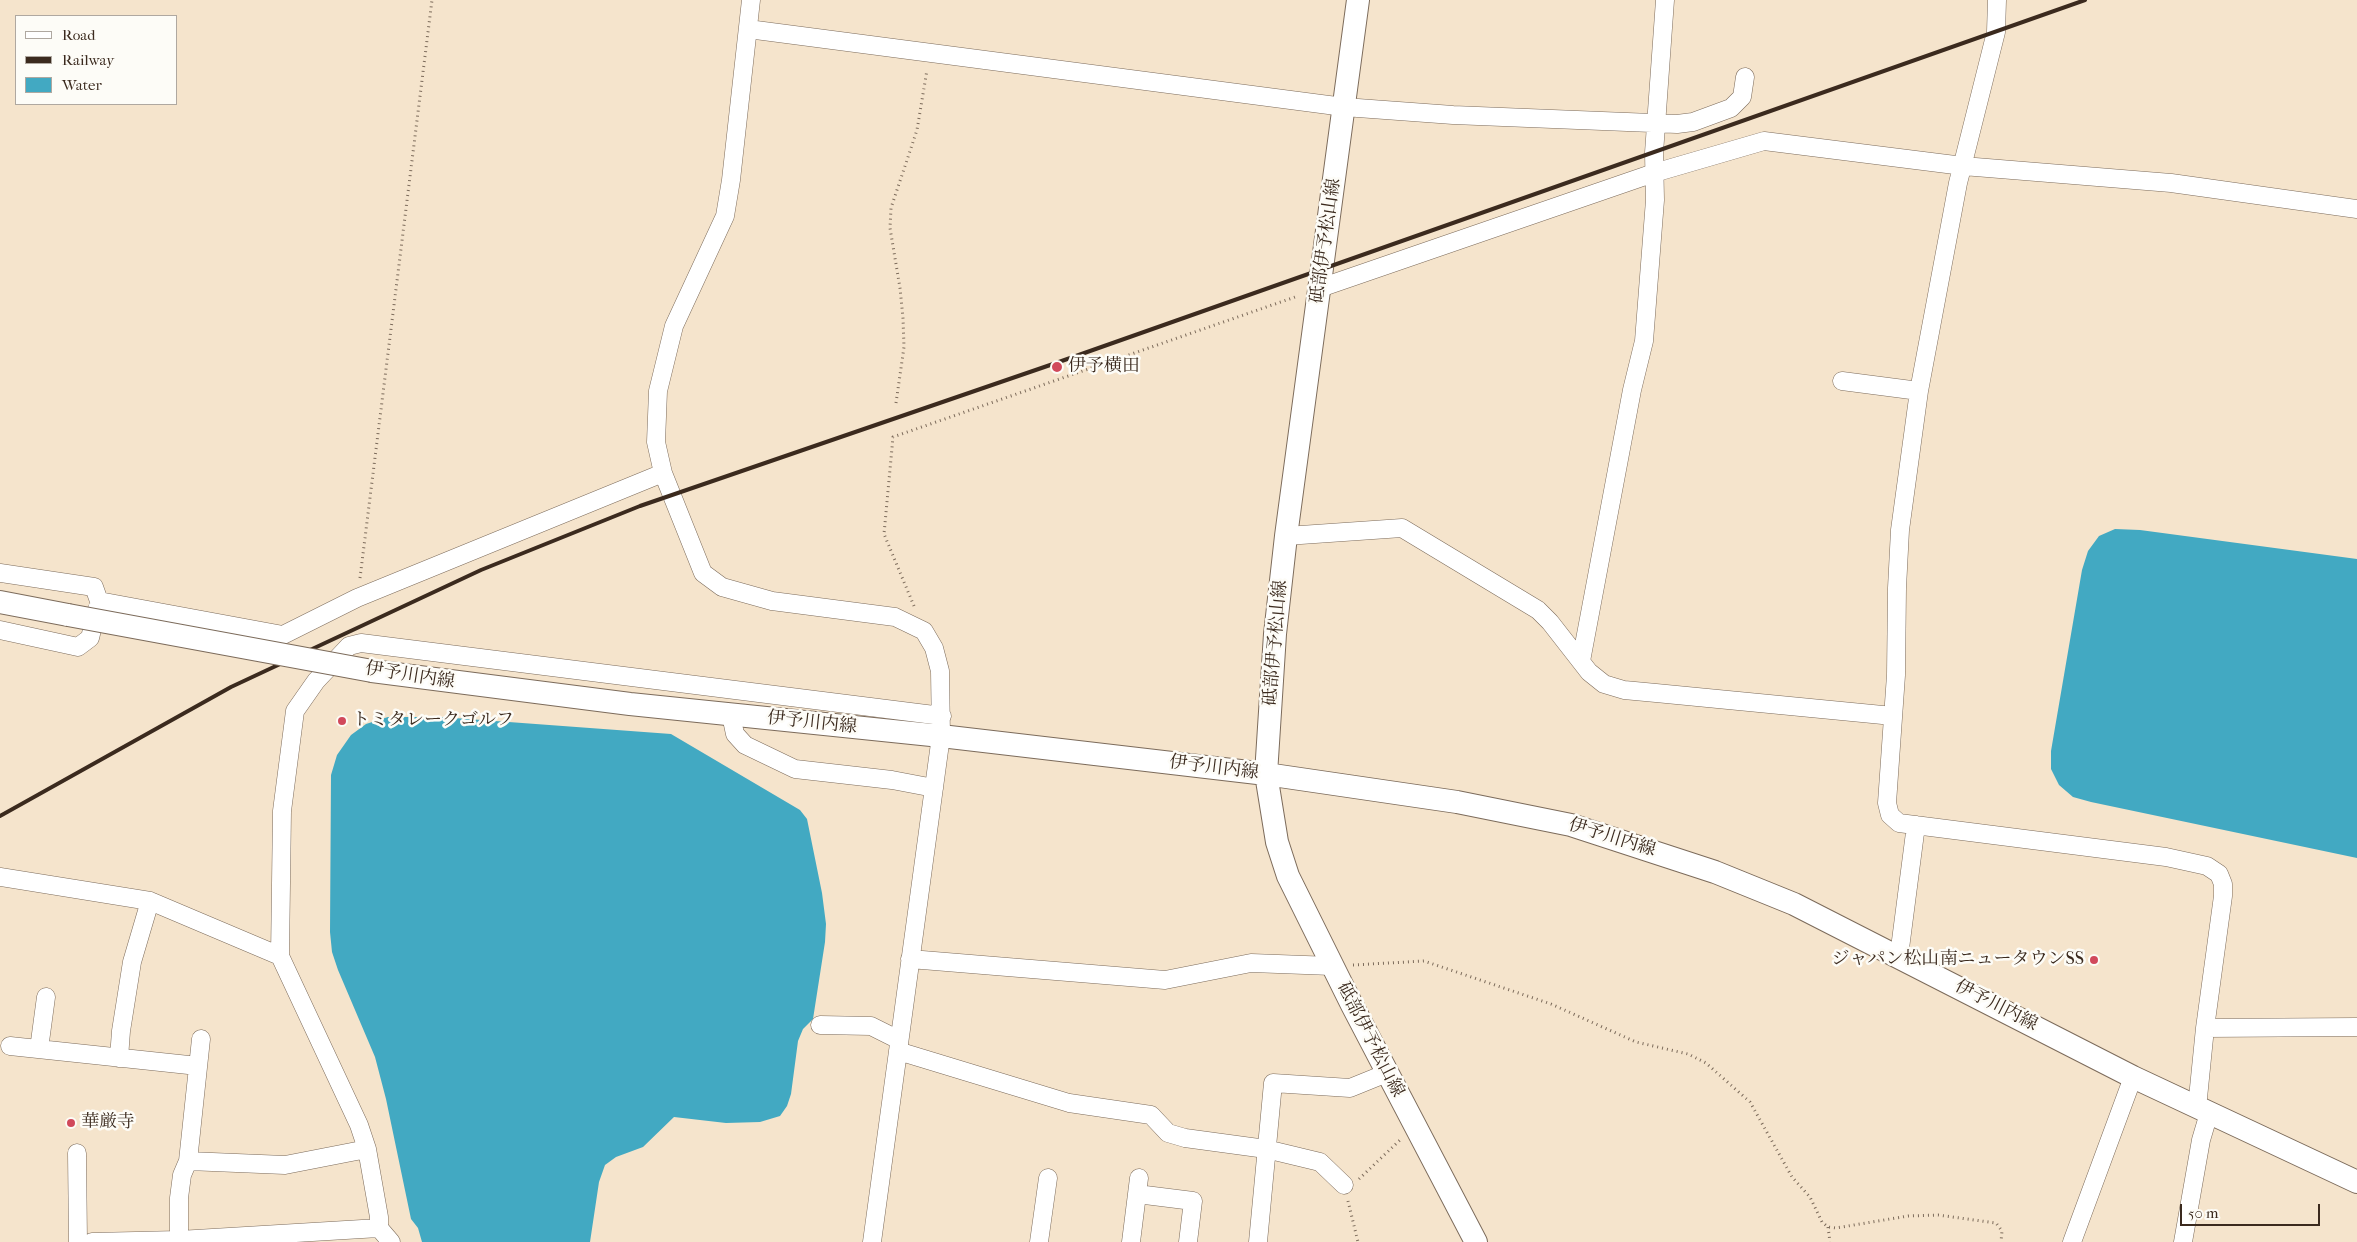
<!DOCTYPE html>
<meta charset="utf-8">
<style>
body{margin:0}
#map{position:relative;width:2357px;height:1242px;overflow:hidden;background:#f5e4cc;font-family:"IM FELL French Canon",serif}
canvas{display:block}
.legend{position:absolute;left:15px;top:15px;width:162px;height:90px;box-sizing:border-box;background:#fdfcf7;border:1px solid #afa8a0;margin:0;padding:6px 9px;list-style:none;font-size:15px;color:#3b2a1e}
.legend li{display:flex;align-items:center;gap:10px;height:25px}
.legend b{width:25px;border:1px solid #afa8a0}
.scale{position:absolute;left:2180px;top:1204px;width:140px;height:22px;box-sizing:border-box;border:2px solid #3b2a1e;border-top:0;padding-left:6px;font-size:15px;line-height:18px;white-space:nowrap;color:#3b2a1e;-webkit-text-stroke:4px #fdfcf7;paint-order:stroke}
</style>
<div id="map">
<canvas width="2357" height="1242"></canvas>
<ul class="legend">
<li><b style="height:6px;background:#fff"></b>Road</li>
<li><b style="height:6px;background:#3b2a1e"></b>Railway</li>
<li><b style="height:14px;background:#42a9c2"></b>Water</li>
</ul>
<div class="scale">50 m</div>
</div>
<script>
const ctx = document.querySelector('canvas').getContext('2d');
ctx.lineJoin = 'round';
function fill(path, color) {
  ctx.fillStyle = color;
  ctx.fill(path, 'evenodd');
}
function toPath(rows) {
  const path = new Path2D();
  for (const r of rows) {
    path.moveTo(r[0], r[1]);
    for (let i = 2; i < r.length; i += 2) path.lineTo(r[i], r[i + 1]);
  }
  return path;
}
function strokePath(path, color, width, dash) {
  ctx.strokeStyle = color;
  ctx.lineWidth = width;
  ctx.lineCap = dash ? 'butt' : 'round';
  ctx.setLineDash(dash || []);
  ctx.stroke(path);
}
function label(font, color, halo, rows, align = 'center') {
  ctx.font = font + ' "IM FELL French Canon","Noto Serif JP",serif';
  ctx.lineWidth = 5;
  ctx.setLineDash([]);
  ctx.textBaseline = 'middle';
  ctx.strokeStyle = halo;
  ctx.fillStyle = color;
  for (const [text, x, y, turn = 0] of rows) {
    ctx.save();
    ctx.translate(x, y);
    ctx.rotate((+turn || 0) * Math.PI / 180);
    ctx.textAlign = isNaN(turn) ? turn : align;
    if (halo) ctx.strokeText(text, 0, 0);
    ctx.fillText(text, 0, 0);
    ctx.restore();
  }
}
const water = toPath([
 [2115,529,2140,530,2357,559,2357,858,2091,802,2073,797,2059,785,2051,769,2051,751,2082,570,2088,551,2099,536],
 [388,717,441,717,671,734,800,810,807,819,822,893,826,924,825,942,813,1019,803,1029,798,1041,791,1094,787,1106,780,1116,760,1122,726,1123,674,1117,643,1147,616,1157,605,1165,599,1182,590,1242,422,1242,418,1228,411,1219,386,1099,375,1057,338,970,332,952,330,932,331,775,337,755,351,735,366,724]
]);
const path = toPath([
 [896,403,904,347,903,318,900,288,890,228,891,208,917,130,927,70],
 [360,578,432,0],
 [914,606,884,534,893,437,1298,296],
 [1353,965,1424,961,1551,1004,1636,1042,1688,1054,1706,1063,1750,1102,1792,1177,1810,1197,1822,1222,1828,1227,1836,1228,1908,1216,1938,1215,1996,1223,2002,1231,2001,1242],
 [1359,1179,1400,1140],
 [1348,1201,1358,1242],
 [1828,1227,1830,1242]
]);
const minor = toPath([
 [751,0,731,180,725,216,674,326,658,391,656,442,663,473,703,573,722,587,772,601,895,617,924,631,934,648,940,671,941,736,872,1242],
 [1997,0,1996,32,1958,183,1919,391,1900,530,1897,588,1896,675,1887,803,1890,815,1899,823,2166,857,2207,866,2219,874,2223,884,2223,896,2205,1028,2197,1108],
 [748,29,1344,107,1453,115,1677,124,1693,122,1731,108,1742,97,1745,77],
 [1320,288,1654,173,1764,141,1963,166,2171,183,2357,209],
 [1842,381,1919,391],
 [1286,536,1402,528,1538,610,1550,622,1589,672,1604,684,1624,690,1656,693,1893,716],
 [0,573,94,587,99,601,283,635,357,598,663,473],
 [0,630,78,647,90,638,97,609],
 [1581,661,1632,390,1644,341,1655,200,1654,153,1665,0],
 [731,715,735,734,745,745,795,769,892,780,934,788],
 [0,877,150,901,280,956],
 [1899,956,1916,825],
 [910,959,1165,980,1251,963,1332,966],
 [820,1025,871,1026,899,1040],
 [2205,1028,2357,1027],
 [10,1046,198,1066],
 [39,1049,46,997],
 [898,1051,1069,1103,1151,1115,1168,1133,1185,1138,1266,1149,1320,1162,1344,1185],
 [119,1058,121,1031,132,962,150,901],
 [77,1153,78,1242],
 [188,1161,201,1039],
 [1137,1194,1193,1201,1188,1242],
 [379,1228,379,1217,367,1149,359,1125,280,956,282,811,295,711,316,681,349,646,361,643,942,716],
 [92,1242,179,1240,379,1228,391,1242],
 [179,1242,179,1198,182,1175,188,1161,285,1165,367,1149],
 [1039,1242,1048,1178],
 [1131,1242,1139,1178],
 [1258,1242,1273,1083,1350,1088,1387,1073],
 [2072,1242,2133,1077],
 [2183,1242,2201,1140,2209,1113]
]);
const major = toPath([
 [1358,0,1286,536,1275,634,1266,774,1277,842,1288,876,1352,1005,1476,1242],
 [0,602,68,615],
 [372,671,630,704,941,736,1266,774,1457,802,1571,825,1715,872,1794,904,2133,1077,2357,1182]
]);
const rail = toPath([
 [0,816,231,687,481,570,640,506,1056,363,2085,0]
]);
const majorBridge = toPath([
 [68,615,372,671]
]);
const markers = [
 [1057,367,6,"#d1495b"],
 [342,721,5,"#d1495b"],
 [2094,960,5,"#d1495b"],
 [71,1123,5,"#d1495b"]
];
const streetNames = [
 ["砥部伊予松山線",1326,241,-82],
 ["砥部伊予松山線",1276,643,-85],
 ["伊予川内線",410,676,9],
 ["伊予川内線",812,723,6],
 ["伊予川内線",1214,768,7],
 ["伊予川内線",1612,838,17],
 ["伊予川内線",1996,1006,27],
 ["砥部伊予松山線",1370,1040,63]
];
const poiNames = [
 ["伊予横田",1068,367],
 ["トミタレークゴルフ",352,721],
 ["ジャパン松山南ニュータウンSS",2084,960,"right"],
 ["華厳寺",81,1123]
];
fill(water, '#42a9c2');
strokePath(minor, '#7c6b5b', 19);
strokePath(major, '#7c6b5b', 24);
strokePath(path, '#7c6b5b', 3, [1, 4]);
strokePath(minor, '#fff', 18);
strokePath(major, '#fff', 22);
strokePath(rail, '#3b2a1e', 4);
strokePath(majorBridge, '#7c6b5b', 24, []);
strokePath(majorBridge, '#fff', 22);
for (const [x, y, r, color] of markers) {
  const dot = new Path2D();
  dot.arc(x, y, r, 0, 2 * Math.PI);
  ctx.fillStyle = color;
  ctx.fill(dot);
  strokePath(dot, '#fdfcf7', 2);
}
label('18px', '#3b2a1e', '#fdfcf7', streetNames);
label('18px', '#3b2a1e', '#fdfcf7', poiNames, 'left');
</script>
